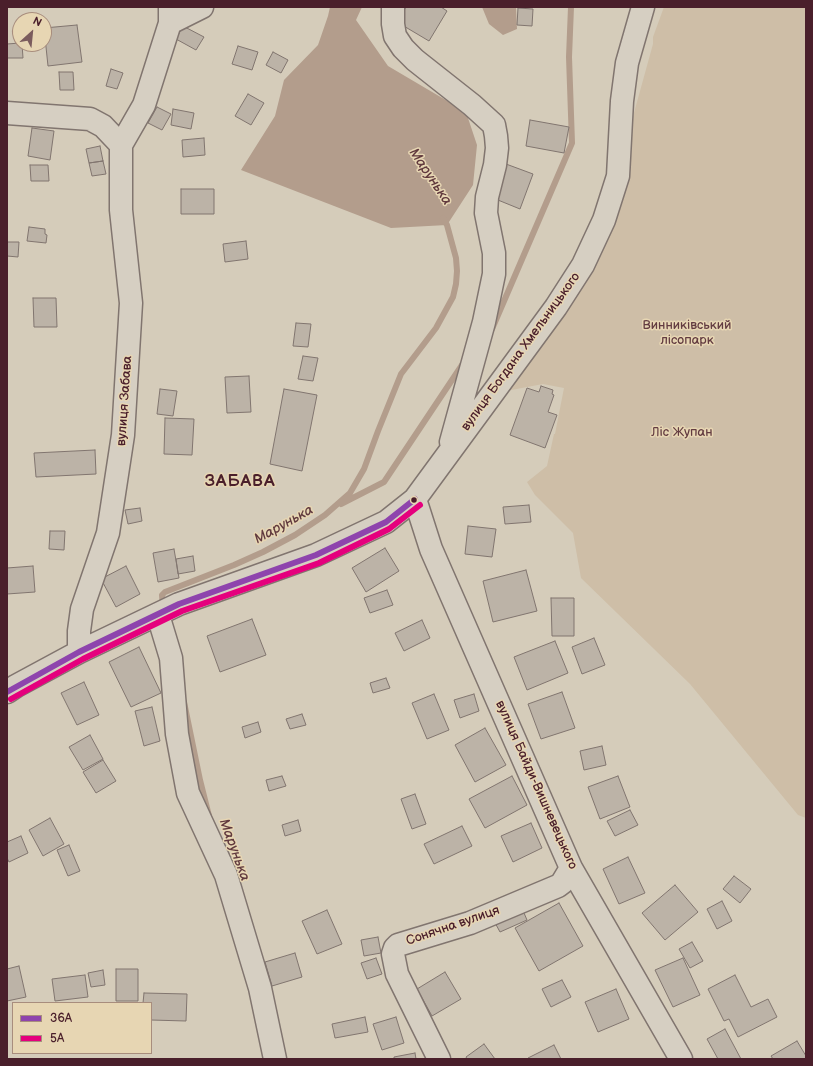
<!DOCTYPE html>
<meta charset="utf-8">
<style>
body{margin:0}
#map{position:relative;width:813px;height:1066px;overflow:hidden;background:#d5ccba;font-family:"Balsamiq Sans",sans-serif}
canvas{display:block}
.frame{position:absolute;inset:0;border:8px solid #4a1f2b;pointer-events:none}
.legend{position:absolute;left:12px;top:1002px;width:140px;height:52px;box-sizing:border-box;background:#e7d6b3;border:1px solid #a88d7d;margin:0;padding:5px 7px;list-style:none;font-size:12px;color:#4a1f2b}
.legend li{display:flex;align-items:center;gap:8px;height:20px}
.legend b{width:20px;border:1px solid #a88d7d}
.north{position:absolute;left:12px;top:12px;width:40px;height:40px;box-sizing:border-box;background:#e7d6b3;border:1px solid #a88d7d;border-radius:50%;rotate:27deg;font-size:11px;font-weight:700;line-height:16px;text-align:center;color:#4a1f2b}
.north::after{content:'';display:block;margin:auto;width:14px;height:18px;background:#7b5c5d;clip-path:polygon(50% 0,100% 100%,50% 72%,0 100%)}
</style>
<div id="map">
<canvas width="813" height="1066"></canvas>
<div class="frame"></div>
<ul class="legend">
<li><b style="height:5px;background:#8e44ad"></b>36А</li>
<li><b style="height:5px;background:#e5007d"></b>5А</li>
</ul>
<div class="north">N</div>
</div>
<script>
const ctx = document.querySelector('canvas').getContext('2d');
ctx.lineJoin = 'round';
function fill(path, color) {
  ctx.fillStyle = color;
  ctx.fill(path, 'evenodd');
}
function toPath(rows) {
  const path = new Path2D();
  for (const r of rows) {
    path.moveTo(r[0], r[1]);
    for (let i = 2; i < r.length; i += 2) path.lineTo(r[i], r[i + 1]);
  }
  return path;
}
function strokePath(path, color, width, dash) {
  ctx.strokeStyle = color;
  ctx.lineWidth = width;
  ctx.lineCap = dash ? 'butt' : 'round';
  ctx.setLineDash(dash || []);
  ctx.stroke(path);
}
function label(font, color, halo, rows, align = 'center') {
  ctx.font = font + ' "Balsamiq Sans",sans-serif';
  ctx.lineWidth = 3;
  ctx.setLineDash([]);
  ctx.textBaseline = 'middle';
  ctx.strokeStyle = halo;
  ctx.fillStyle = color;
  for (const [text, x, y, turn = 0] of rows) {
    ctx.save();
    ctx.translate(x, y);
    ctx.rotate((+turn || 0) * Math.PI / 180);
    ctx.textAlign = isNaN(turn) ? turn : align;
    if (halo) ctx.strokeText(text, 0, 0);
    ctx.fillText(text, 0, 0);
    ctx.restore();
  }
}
const green = toPath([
 [664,7,806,7,806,818,798,815,690,684,581,578,573,533,535,495,527,482,547,466,554,434,555,434,564,388,543,384,506,391,600,236,653,44,653,37]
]);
const water = toPath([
 [330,7,362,7,356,20,388,66,466,112,477,145,473,185,447,225,391,228,241,170,275,116,284,80,318,45,328,16],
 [482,7,516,7,517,29,503,35,489,24]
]);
const stream = toPath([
 [492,329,572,143,569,57,571,7],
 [341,504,384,482,462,365],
 [163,607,162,595,165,592,234,565,263,552,295,535,325,515,350,493,364,469,378,431,401,374,436,328,453,297,456,284,457,271,456,258,447,225,443,218],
 [184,702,200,780,209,816]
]);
const building = toPath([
 [406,7,441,7,447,11,429,41,397,22,406,7],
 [518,8,533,9,532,26,517,25,518,8],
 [77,25,82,62,48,66,44,28,77,25],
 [183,26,204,37,196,50,176,39,183,26],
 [20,43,22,44,23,58,7,58,7,44,20,43],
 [238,46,258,52,252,70,232,64,238,46],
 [273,52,288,60,281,73,266,65,273,52],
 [111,69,123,73,117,89,106,86,111,69],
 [59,72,73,72,74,90,60,90,59,72],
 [248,94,264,103,251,125,235,116,248,94],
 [157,107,171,114,162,130,148,123,157,107],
 [173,109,194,113,191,129,171,125,173,109],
 [530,120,569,127,564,153,526,146,530,120],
 [32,128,54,131,50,160,28,156,32,128],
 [204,138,205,155,183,157,182,140,204,138],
 [100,146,103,161,89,163,86,149,100,146],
 [103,161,106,174,92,176,89,163,103,161],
 [506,164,533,174,520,209,493,198,506,164],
 [30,165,48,165,49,181,31,181,30,165],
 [181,189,214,189,214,214,181,214,181,189],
 [29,227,45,229,45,234,47,235,46,243,27,241,29,227],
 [246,241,248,259,225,262,223,244,246,241],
 [7,242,19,242,18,257,7,256,7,242],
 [33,298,56,298,57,327,34,327,33,298],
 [296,323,311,324,308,347,293,346,296,323],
 [303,356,318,358,313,381,298,379,303,356],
 [249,376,251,412,227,413,225,377,249,376],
 [541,386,553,390,552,394,554,395,548,412,557,415,545,448,510,435,527,388,539,392,541,386],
 [160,389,177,391,173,416,157,414,160,389],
 [284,389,317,395,302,471,270,464,284,389],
 [165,418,194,419,192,455,164,454,165,418],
 [95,450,96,474,36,477,34,453,95,450],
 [529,505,531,522,505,524,503,507,529,505],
 [140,508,142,521,128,524,125,510,140,508],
 [468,526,496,529,492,557,465,554,468,526],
 [50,531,65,531,64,550,49,549,50,531],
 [385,548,399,571,366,592,352,568,385,548],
 [174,549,179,578,158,582,153,553,174,549],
 [193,556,195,571,178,574,176,559,193,556],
 [33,566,35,592,7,594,7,568,33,566],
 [126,566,140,594,116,607,101,579,126,566],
 [526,570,537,611,493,622,483,581,526,570],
 [387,590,393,605,370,613,364,598,387,590],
 [551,598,574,598,574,636,552,636,551,598],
 [252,619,266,655,220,672,207,636,252,619],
 [422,620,430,638,404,651,395,633,422,620],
 [594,638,605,665,582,674,572,647,594,638],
 [555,641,568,673,527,690,514,657,555,641],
 [139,647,161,693,131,707,109,662,139,647],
 [386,678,390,688,373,693,370,683,386,678],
 [84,682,99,715,77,725,61,693,84,682],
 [562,692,575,728,541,739,528,704,562,692],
 [434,694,449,730,427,739,412,703,434,694],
 [474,694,479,711,460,718,454,700,474,694],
 [152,707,160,741,144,746,135,711,152,707],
 [302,714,306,725,290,729,286,719,302,714],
 [258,722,261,732,245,738,242,727,258,722],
 [485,728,506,765,475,782,455,745,485,728],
 [90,735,103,759,83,770,69,747,90,735],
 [602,746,606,765,584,770,580,751,602,746],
 [103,760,116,781,96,793,83,772,103,760],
 [282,776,286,786,269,791,266,780,282,776],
 [512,776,527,805,485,828,469,799,512,776],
 [618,776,630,807,600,819,588,787,618,776],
 [415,794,426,824,412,829,401,799,415,794],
 [630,810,638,825,615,836,607,821,630,810],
 [50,818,64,844,43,856,29,830,50,818],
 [298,820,301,831,285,836,282,825,298,820],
 [531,823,542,848,513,862,501,836,531,823],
 [462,826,472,846,434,864,424,844,462,826],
 [21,836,28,853,9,862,7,858,7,842,21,836],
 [69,845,80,871,68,876,57,850,69,845],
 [628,857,645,893,619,904,603,869,628,857],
 [734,876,751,889,740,903,723,889,734,876],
 [675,885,698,912,665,940,642,913,675,885],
 [722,901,732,921,717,929,707,909,722,901],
 [559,903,583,946,539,971,515,928,559,903],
 [521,906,527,920,500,932,493,919,521,906],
 [327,910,342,944,317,954,302,921,327,910],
 [378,937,381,953,364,956,361,940,378,937],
 [692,942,703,961,690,968,679,949,692,942],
 [295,953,302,977,272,986,265,962,295,953],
 [376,958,382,974,367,979,361,963,376,958],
 [683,958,700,995,673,1007,655,970,683,958],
 [19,966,26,997,7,1001,7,969,19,966],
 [116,969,138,969,138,1001,116,1001,116,969],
 [103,970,105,985,91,987,88,973,103,970],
 [445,972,461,999,432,1016,417,989,445,972],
 [85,975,88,997,55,1001,52,979,85,975],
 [735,975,751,1007,768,999,777,1017,738,1037,729,1019,724,1021,708,989,735,975],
 [562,980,571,997,551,1007,542,989,562,980],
 [616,989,629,1019,598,1032,585,1002,616,989],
 [144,993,187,994,186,1021,151,1020,151,1003,143,1003,144,993],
 [365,1017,368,1032,335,1038,332,1024,365,1017],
 [396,1017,404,1043,382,1050,373,1024,396,1017],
 [725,1029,741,1059,718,1059,707,1039,725,1029],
 [797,1041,806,1056,806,1059,773,1059,771,1056,797,1041],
 [484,1044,495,1059,467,1059,466,1057,484,1044],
 [554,1045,561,1059,529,1059,528,1058,554,1045],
 [415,1053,416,1059,394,1059,394,1057,415,1053]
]);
const minor = toPath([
 [393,7,393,24,395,36,403,48,415,60,472,105,494,125,496,136,497,148,495,165,487,197,486,213,494,253,494,274,484,322,451,442],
 [170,23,202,7],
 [7,113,90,119,103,126,121,145],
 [415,499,431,549,571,868,681,1059],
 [158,615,171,658,177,734,188,793,226,875,260,988,275,1059],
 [79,652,79,631,82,609,108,533,123,435,131,303,121,210,121,145,144,105,170,23,170,7],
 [7,692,16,686,79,652,179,604,316,555,386,522,415,499,556,307,583,265,604,220,618,176,622,101,627,63,643,7],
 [439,1059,397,974,393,954,395,948,398,945,470,923,558,886,562,883,571,868]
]);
const bus1 = toPath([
 [7,692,79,652,179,604,316,555,386,522,415,499]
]);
const bus2 = toPath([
 [11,699,83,659,182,611,319,563,389,529,420,505]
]);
const markers = [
 [414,500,3.5,"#4a1f2b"]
];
const parkNames = [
 ["Винниківський",687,326],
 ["лісопарк",687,341],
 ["Ліс Жупан",682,433]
];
const streetNames = [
 ["вулиця Богдана Хмельницького",521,352,-54],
 ["вулиця Забава",125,401,-86],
 ["вулиця Байди-Вишневецького",536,785,66],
 ["Сонячна вулиця",453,926,-19]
];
const waterNames = [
 ["Марунька",430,177,56],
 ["Марунька",284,525,-29],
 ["Марунька",234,850,70]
];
const districtNames = [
 ["ЗАБАВА",240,482]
];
fill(green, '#cebea7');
fill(water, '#b39d8c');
strokePath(stream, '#b39d8c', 6);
fill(building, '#bcb3a7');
strokePath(building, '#81756f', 1);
strokePath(minor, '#81756f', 25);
strokePath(minor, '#d6cfc2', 22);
strokePath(bus1, '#8e44ad', 6);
strokePath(bus2, '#e5007d', 6);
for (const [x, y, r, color] of markers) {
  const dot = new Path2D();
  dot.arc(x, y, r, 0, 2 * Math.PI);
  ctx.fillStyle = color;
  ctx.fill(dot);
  strokePath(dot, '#e7d6b3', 1.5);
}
label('13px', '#633c41', '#e7d6b3', parkNames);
label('13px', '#4a1f2b', '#e7d6b3', streetNames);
label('italic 14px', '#613a3e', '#e7d6b3', waterNames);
ctx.letterSpacing = '1px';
label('bold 17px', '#4a1f2b', '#e7d6b3', districtNames);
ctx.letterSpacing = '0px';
</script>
